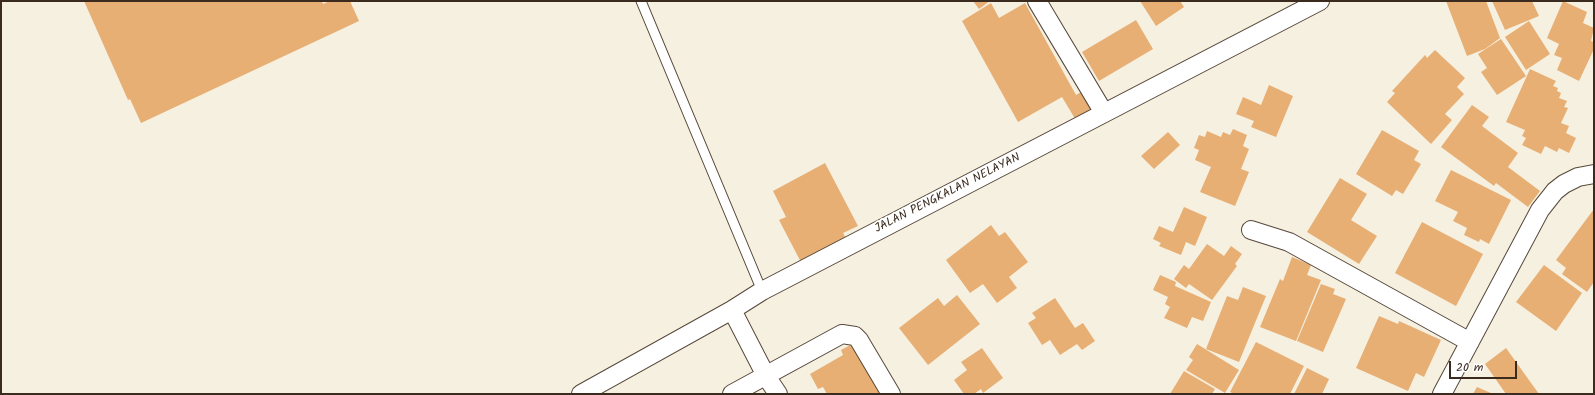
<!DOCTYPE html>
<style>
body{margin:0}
#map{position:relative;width:1595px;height:395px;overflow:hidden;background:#f6f0e0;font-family:Kalam,sans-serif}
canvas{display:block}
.frame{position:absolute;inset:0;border:2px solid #3b2a1e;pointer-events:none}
.scale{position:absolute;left:1449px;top:361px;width:68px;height:18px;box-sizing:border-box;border:2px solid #3b2a1e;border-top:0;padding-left:5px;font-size:12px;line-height:14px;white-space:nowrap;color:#3b2a1e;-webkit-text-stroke:3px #fff;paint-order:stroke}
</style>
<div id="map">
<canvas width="1595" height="395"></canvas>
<div class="frame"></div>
<div class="scale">20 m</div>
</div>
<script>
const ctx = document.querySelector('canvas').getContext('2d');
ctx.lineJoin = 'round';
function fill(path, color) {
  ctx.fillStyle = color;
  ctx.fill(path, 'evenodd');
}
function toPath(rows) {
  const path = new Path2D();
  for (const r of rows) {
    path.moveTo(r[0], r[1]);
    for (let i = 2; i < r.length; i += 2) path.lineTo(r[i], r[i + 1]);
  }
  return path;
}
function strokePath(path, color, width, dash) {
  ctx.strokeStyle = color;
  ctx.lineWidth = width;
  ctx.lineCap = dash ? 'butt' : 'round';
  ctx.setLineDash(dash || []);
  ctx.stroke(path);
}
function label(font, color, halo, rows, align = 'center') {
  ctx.font = font + ' Kalam,sans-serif';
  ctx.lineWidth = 3.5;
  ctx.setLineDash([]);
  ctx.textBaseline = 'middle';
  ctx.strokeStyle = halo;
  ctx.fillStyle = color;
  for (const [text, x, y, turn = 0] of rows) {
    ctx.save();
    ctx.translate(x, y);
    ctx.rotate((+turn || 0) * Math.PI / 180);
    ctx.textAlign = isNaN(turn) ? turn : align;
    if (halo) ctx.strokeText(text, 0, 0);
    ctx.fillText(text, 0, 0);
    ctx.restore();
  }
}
const building = toPath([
 [84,1,322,1,323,4,330,1,350,1,359,21,141,123,130,99,128,100],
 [973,1,990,1,979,9],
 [1140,1,1180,1,1184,7,1156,26],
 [1446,1,1486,1,1500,38,1485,49,1467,56],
 [1492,1,1532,1,1539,16,1505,30],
 [1563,1,1587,12,1583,23,1594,28,1591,41,1594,42,1594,49,1579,81,1557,70,1562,58,1554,55,1559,44,1547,38],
 [991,3,999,18,1025,3,1076,95,1083,91,1094,112,1077,122,1062,97,1018,122,962,21],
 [1136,20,1153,49,1099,81,1082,52],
 [1529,21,1550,54,1526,70,1505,37],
 [1501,39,1526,76,1497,95,1481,72,1487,68,1478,54],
 [1435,50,1465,78,1457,87,1464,94,1445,114,1452,120,1431,144,1387,102,1395,93,1392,91,1425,55,1427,58],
 [1530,69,1556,81,1553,86,1558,88,1557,91,1561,93,1559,98,1567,101,1564,107,1568,108,1561,123,1569,126,1566,133,1576,138,1569,153,1559,148,1557,152,1545,146,1541,154,1522,145,1526,138,1522,136,1525,130,1506,122],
 [1269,85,1293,96,1276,137,1251,127,1254,121,1236,114,1243,97,1261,105],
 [1472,105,1489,117,1482,126,1518,153,1508,167,1540,191,1528,207,1496,183,1494,186,1441,147],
 [1233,129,1247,135,1243,146,1249,149,1241,169,1249,172,1235,206,1200,192,1211,167,1195,160,1199,150,1194,148,1199,135,1205,137,1207,131,1221,137,1223,132,1230,135],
 [1382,130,1419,151,1414,160,1421,164,1403,194,1396,190,1392,196,1356,174],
 [1168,132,1180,145,1154,169,1141,156],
 [825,163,858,226,843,233,848,242,803,266,779,220,786,217,773,191],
 [1451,170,1511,200,1489,244,1480,239,1479,242,1464,235,1467,228,1453,221,1458,212,1435,201],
 [1340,178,1367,194,1351,220,1377,236,1359,264,1307,232],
 [1184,207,1207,217,1195,246,1186,242,1181,255,1159,246,1161,243,1153,239,1159,226,1173,232],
 [1594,209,1594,282,1587,292,1562,274,1566,268,1556,260],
 [1422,222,1483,254,1456,306,1395,273],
 [991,225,999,236,1005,232,1028,262,1009,277,1017,288,997,303,983,284,970,293,946,260],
 [1207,244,1224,256,1231,246,1242,254,1235,264,1237,266,1212,300,1189,284,1186,288,1174,279,1184,265,1189,269],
 [1292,257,1311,265,1307,275,1321,280,1296,341,1260,327,1280,279,1283,281],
 [1544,265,1582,293,1556,331,1516,302],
 [1160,275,1176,282,1175,286,1211,302,1203,321,1192,317,1187,328,1164,318,1170,307,1165,304,1168,297,1153,290],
 [1321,284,1335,289,1333,294,1346,299,1323,352,1297,341],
 [1243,287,1266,296,1239,362,1206,349,1227,296,1238,300],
 [957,295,980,324,928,365,899,328,938,298,944,306],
 [1055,298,1075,328,1083,323,1095,341,1082,350,1077,344,1060,355,1050,340,1042,345,1028,323,1036,318,1032,313],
 [1379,316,1398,324,1399,321,1441,340,1424,377,1416,373,1408,391,1356,368],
 [856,342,883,394,827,394,823,387,818,389,810,374,843,355,841,350],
 [1256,342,1304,366,1290,394,1235,394,1230,392],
 [1197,344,1239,370,1225,393,1186,370,1193,360,1189,357],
 [982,348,1003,378,983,393,981,389,974,394,964,394,954,380,967,370,961,362],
 [1506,348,1539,394,1506,394,1485,364],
 [1307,368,1329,379,1322,394,1294,394],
 [1184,371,1215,389,1212,394,1170,394],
 [1477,387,1493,394,1473,394]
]);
const lane = toPath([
 [641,1,762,291]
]);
const street = toPath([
 [1037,1,1104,113],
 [1251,230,1289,242,1470,342],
 [732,310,766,376,778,394],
 [581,394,732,310,762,291,1320,1],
 [732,394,842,334,855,336,859,340,891,394],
 [1442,394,1540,210,1555,191,1564,184,1578,177,1594,174]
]);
const streetNames = [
 ["JALAN PENGKALAN NELAYAN",948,194,-27]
];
fill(building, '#e7af74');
strokePath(lane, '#57483b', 11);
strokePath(street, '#57483b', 20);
strokePath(lane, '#fff', 9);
strokePath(street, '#fff', 18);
label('12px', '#3b2a1e', '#fff', streetNames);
</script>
